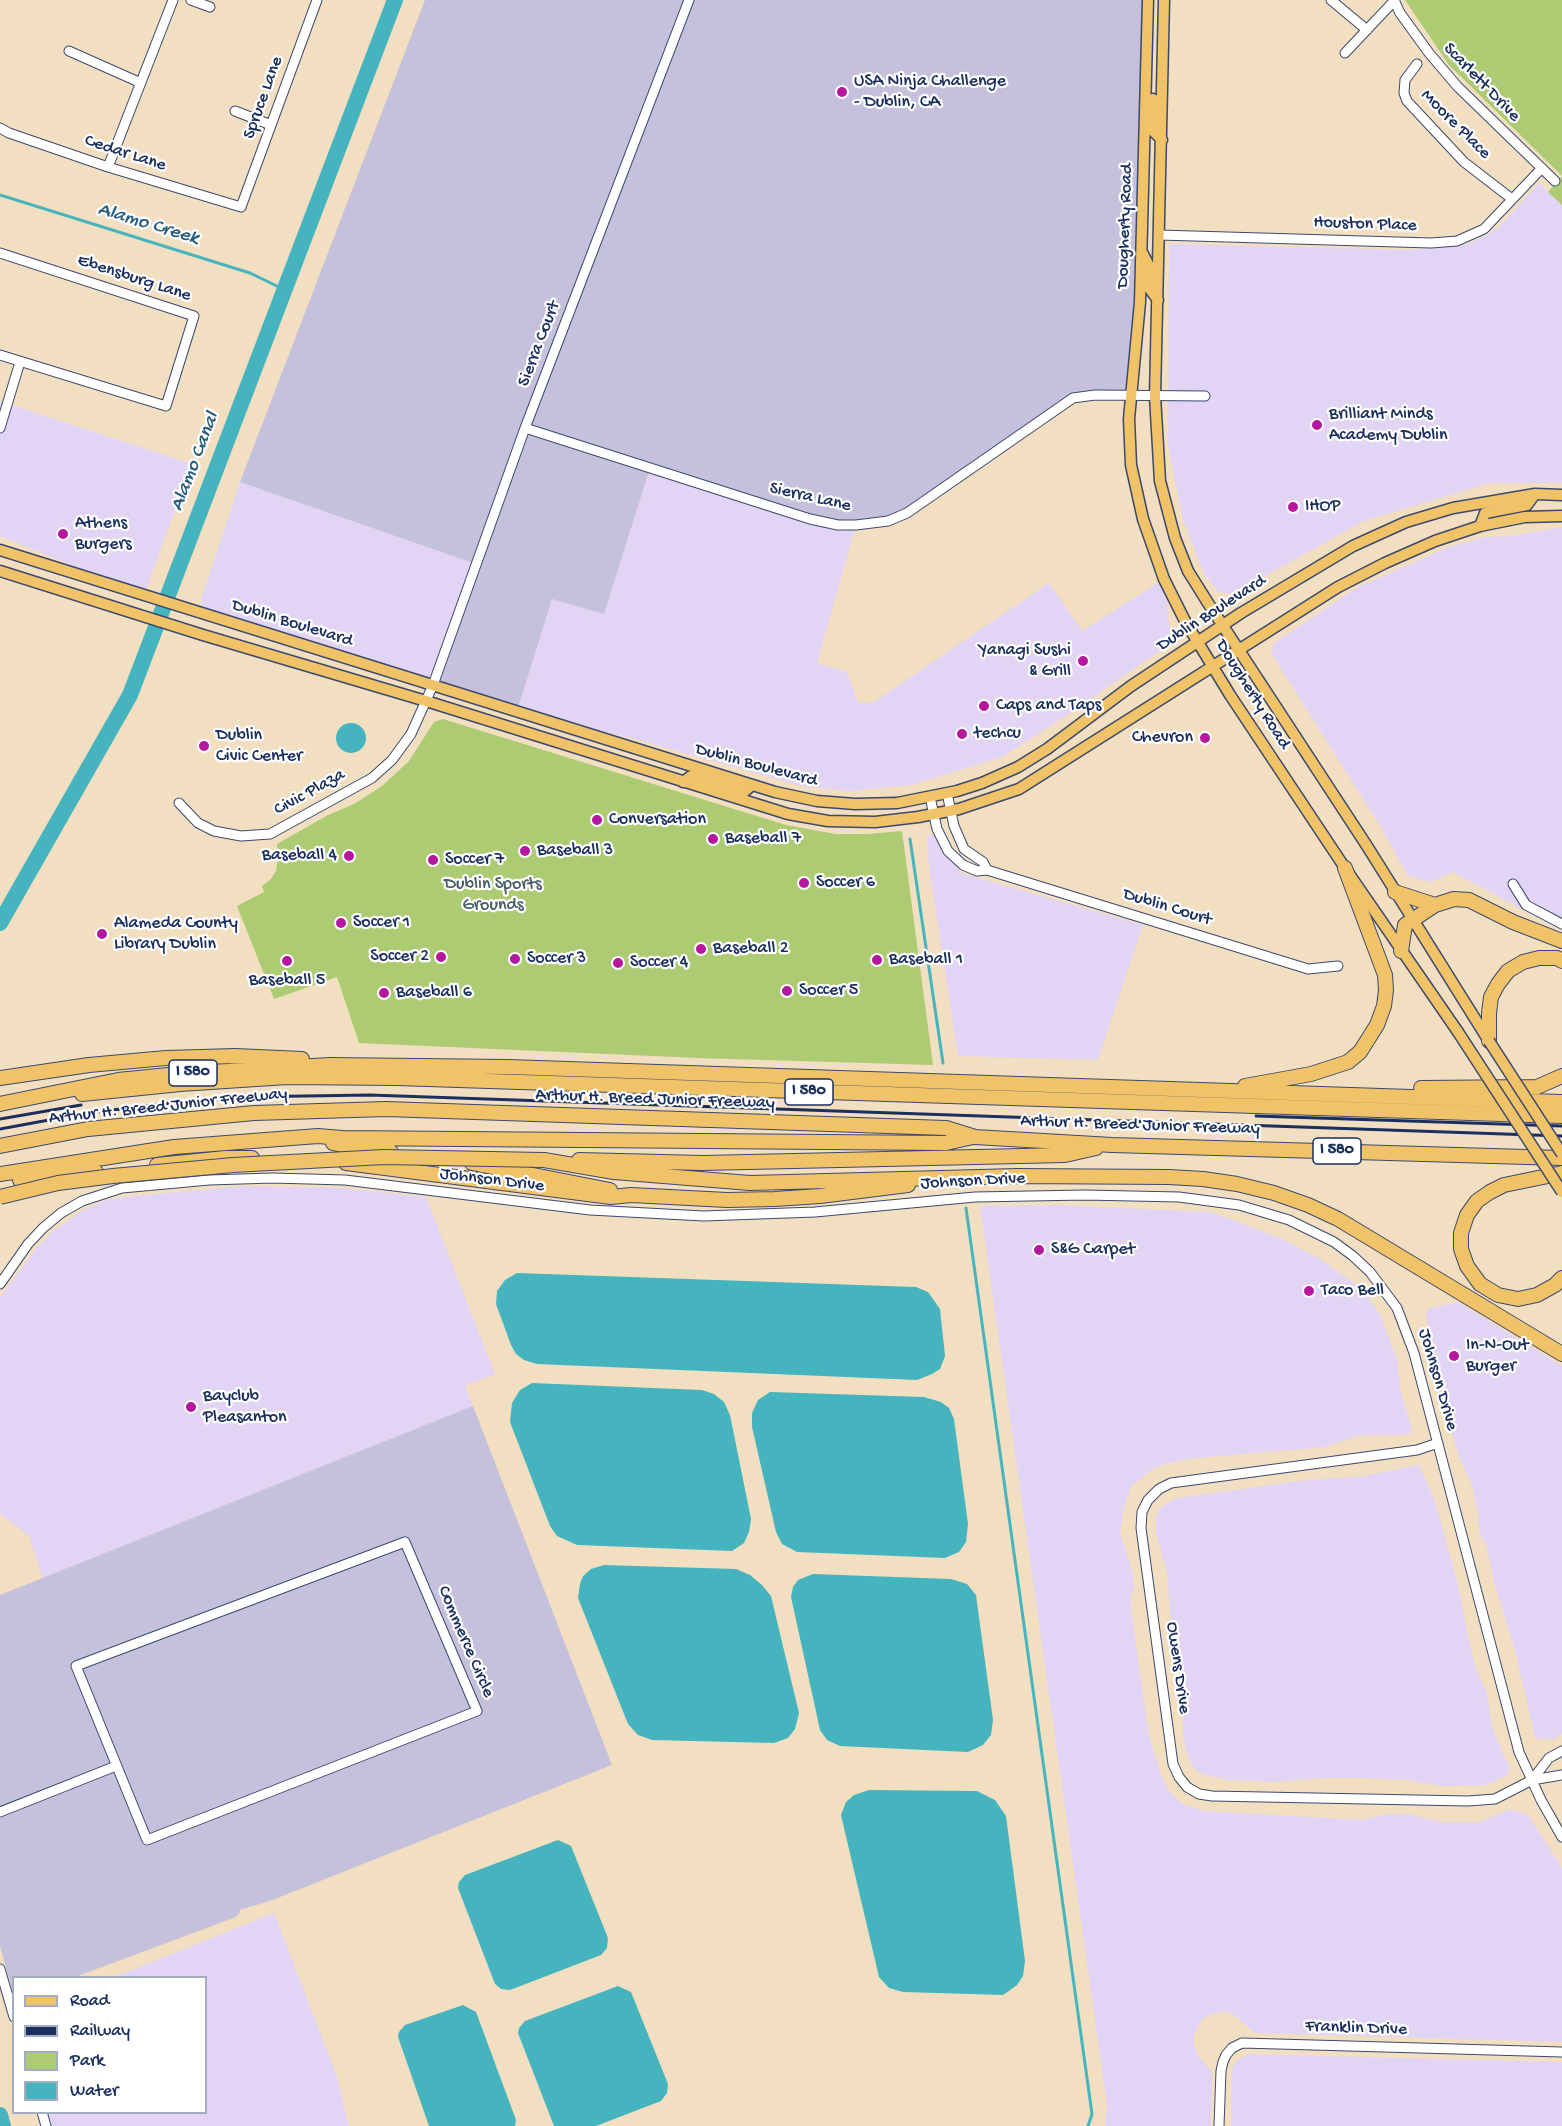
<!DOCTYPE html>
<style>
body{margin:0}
#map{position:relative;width:1562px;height:2126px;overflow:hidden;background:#f2dfc1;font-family:"Gochi Hand",sans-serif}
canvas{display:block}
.legend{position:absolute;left:12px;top:1976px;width:195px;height:138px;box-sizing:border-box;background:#fff;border:2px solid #a4acbf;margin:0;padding:8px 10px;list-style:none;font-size:18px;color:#1b2f5e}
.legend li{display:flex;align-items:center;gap:12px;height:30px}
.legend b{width:30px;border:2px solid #a4acbf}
</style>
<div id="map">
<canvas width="1562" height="2126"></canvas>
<ul class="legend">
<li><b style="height:8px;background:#f1c369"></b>Road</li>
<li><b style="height:8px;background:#1b2f5e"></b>Railway</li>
<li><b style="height:16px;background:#adcb72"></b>Park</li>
<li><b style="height:16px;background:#45b4be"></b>Water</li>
</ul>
</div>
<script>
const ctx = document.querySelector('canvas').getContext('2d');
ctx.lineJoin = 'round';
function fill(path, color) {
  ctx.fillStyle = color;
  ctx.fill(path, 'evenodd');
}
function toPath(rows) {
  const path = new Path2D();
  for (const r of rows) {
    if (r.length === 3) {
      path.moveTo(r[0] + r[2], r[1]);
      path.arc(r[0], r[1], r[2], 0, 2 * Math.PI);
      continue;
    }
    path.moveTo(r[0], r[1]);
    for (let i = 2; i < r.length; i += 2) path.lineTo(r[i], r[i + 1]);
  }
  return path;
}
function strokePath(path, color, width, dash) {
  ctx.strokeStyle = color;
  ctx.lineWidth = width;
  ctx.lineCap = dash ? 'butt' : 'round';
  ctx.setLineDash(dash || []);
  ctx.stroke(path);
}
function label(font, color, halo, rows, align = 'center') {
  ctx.font = font + ' "Gochi Hand",sans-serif';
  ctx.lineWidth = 4.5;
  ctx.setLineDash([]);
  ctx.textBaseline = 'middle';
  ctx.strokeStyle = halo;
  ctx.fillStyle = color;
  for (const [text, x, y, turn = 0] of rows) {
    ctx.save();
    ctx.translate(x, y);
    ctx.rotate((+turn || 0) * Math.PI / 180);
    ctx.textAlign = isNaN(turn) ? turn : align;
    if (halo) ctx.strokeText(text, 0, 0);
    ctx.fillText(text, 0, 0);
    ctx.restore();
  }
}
const built = toPath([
 [1539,183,1562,205,1562,483,1490,483,1364,521,1233,594,1218,592,1203,572,1183,519,1168,446,1169,244,1409,250,1471,243,1498,228],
 [0,401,192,464,144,595,0,536],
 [650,468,856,525,817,663,847,672,858,703,874,702,1049,583,1082,631,1164,579,1171,643,1072,712,1002,757,912,785,849,791,801,786,631,738,517,711,552,599,604,614],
 [240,482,476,564,433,685,201,612,201,599],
 [1562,527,1562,931,1453,872,1431,882,1408,876,1379,824,1271,653,1274,643,1358,587,1449,547,1485,537,1511,536],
 [927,835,935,835,961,873,1143,925,1098,1060,958,1056,929,866],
 [245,1186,341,1188,426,1197,495,1374,465,1386,473,1406,43,1578,29,1536,0,1514,0,1297,35,1250,52,1232,83,1210,106,1200,133,1196],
 [1057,1205,1210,1212,1225,1217,1280,1238,1320,1259,1354,1283,1369,1298,1381,1317,1397,1359,1401,1393,1412,1429,1411,1433,1405,1435,1371,1435,1354,1437,1325,1447,1197,1458,1168,1463,1151,1470,1131,1487,1124,1507,1120,1532,1132,1570,1134,1586,1131,1598,1131,1609,1149,1736,1162,1778,1169,1791,1183,1804,1203,1811,1363,1820,1388,1814,1408,1814,1441,1822,1479,1822,1510,1809,1528,1815,1562,1868,1562,2042,1255,2033,1233,2014,1225,2012,1211,2014,1203,2019,1198,2027,1194,2035,1194,2046,1200,2058,1212,2072,1211,2126,1105,2126,1107,2105,980,1206],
 [1458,1302,1562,1366,1562,1734,1552,1740,1535,1738,1515,1650,1494,1582,1487,1547,1481,1537,1478,1523,1478,1513,1472,1486,1458,1454,1448,1420,1450,1413,1449,1404,1429,1331,1426,1317,1427,1309],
 [1419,1465,1435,1501,1459,1588,1470,1647,1476,1669,1487,1693,1492,1727,1509,1767,1508,1775,1486,1785,1442,1786,1405,1780,1361,1778,1321,1778,1278,1782,1229,1780,1204,1775,1196,1770,1191,1764,1187,1754,1183,1735,1183,1690,1173,1649,1167,1573,1156,1532,1156,1516,1160,1508,1176,1498,1308,1480,1364,1476],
 [274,1913,337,2076,349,2126,51,2126,47,2113,206,2112,206,1978,115,1977],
 [1249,2054,1562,2062,1562,2126,1231,2126,1232,2070,1236,2061]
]);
const industrial = toPath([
 [425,0,1148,0,1132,396,1073,398,888,521,838,525,650,468,604,614,552,599,517,711,433,685,476,564,240,482],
 [473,1406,612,1765,270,1901,239,1910,240,1912,236,1917,75,1977,14,1978,13,1993,0,1946,0,1595]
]);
const green = toPath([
 [1405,0,1562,0,1562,205,1548,192,1562,176,1449,65],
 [443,719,786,825,836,834,867,834,902,831,933,1065,698,1058,359,1043,337,977,274,999,237,906,264,892,262,886,271,879,276,871,278,859,277,844,328,815,354,804,382,786,409,761,434,722]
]);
const water = toPath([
 [351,738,15],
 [517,1273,916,1287,928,1292,940,1309,945,1356,940,1369,932,1374,917,1380,537,1364,524,1360,516,1354,511,1345,496,1304,497,1291,505,1280],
 [532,1383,702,1390,714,1394,724,1402,730,1415,751,1519,749,1532,744,1543,732,1551,577,1545,557,1536,550,1526,510,1422,512,1403,520,1390],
 [770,1392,924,1397,941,1402,949,1408,954,1419,968,1524,966,1542,959,1552,945,1558,797,1552,782,1544,776,1532,752,1427,752,1413,758,1400],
 [604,1565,736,1569,750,1575,762,1585,771,1596,799,1713,795,1729,788,1738,774,1743,652,1740,638,1735,628,1724,578,1598,580,1584,583,1576,591,1569],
 [813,1574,951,1579,967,1584,976,1595,993,1720,991,1735,983,1745,968,1752,840,1746,827,1740,820,1730,791,1597,793,1587,798,1580],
 [869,1790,977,1791,995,1800,1006,1816,1025,1961,1023,1976,1017,1985,1003,1995,903,1992,889,1988,879,1977,841,1815,846,1802,854,1795],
 [558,1840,571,1846,608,1938,607,1948,601,1955,510,1990,501,1989,495,1984,458,1888,459,1882,465,1875],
 [618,1986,631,1992,668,2084,667,2093,661,2101,596,2126,554,2126,518,2033,519,2028,525,2021],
 [463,2005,476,2012,516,2120,515,2126,429,2126,398,2037,399,2032,405,2025]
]);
const stream = toPath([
 [0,195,250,273,285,290],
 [910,839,943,1063],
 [966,1208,1092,2114,1088,2126]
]);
const river = toPath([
 [0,923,130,695,395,0],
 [0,2115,3,2126]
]);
const minor = toPath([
 [191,0,210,7],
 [1331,0,1367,30],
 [1394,0,1400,13,1429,53,1457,86,1555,181],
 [69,51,141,83],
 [1345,53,1395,0],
 [1417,64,1405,80,1404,93,1407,101,1464,162,1512,199],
 [235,111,271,125],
 [0,128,9,133,108,167,241,207,317,0],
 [108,167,173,0],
 [1159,235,1431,243,1457,241,1484,229,1542,168],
 [0,253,194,316,166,406,0,355],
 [0,428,20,362],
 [525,428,810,519,838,525,856,525,888,521,907,513,1073,398,1095,395,1205,396],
 [947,793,954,826,964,849,983,862,987,870],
 [930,797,937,829,948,851,963,865,977,871,987,870,1308,969,1338,966],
 [179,803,198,823,214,831,241,836,270,834,372,778,392,760,411,734,433,685,525,428,689,0],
 [1513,884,1526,905,1562,924],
 [0,1284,28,1244,43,1228,61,1213,82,1201,122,1188,209,1180,273,1178,345,1180,590,1210,704,1216,815,1212,975,1197,1085,1195,1179,1197,1239,1205,1289,1220,1334,1242,1353,1256,1370,1272,1397,1308,1414,1353,1519,1752,1541,1800,1562,1837],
 [1438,1443,1417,1450,1171,1483,1159,1489,1148,1500,1142,1512,1141,1528,1173,1764,1179,1777,1187,1787,1199,1794,1212,1796,1468,1801,1495,1799,1532,1780,1562,1775],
 [405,1542,477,1711,147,1840,76,1666,405,1542],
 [1532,1780,1549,1758,1562,1751],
 [0,1812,116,1766],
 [0,1969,14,2017],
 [42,2112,46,2126],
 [1219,2126,1221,2071,1223,2062,1226,2055,1232,2048,1242,2043,1562,2052]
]);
const major = toPath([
 [1148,0,1140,302,1129,419,1131,465,1143,519,1164,579,1185,621,1230,695,1345,868,1458,1032],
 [1164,0,1155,396,1160,481,1175,538,1188,571,1208,603,1367,846,1489,1041],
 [1153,99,1152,130,1162,140],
 [1143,254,1149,266,1149,288,1158,300],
 [1480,526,1485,513,1527,505,1535,494],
 [0,550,775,792,817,801,855,804,897,803,957,791,982,783,1018,767,1047,749,1131,686,1241,613,1353,546,1406,522,1453,508,1535,494,1562,495],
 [0,571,203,635,426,701,788,814,828,821,875,822,918,817,959,809,1019,789,1338,587,1385,563,1435,541,1480,526,1525,517,1562,516],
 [683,782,691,776,744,792,752,785]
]);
const highway = toPath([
 [1395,892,1435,905],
 [1401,951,1405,925,1435,905,1454,899,1469,900,1513,922,1562,941],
 [1489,1041,1489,1013,1491,997,1498,984,1508,971,1523,962,1539,958,1557,958,1562,961],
 [0,1078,89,1065,166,1058,235,1056,302,1059],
 [1245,1086,1311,1074,1348,1062,1360,1052,1377,1025,1384,1006,1386,990,1385,975,1345,868],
 [1421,1088,1537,1087,1562,1076],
 [82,1094,180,1084,287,1077,397,1078,1562,1116],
 [0,1104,118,1080,178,1074,330,1065,508,1067,1562,1102],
 [333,1143,359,1149,391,1152],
 [0,1146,88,1129,254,1113,386,1109,946,1128,975,1137,1112,1145,1562,1158],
 [544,1160,614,1172,750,1183,1017,1176,1169,1177,1203,1179,1237,1184,1274,1193,1308,1205,1338,1219,1562,1354],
 [579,1160,703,1163,1021,1156,1065,1155,1096,1148],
 [346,1163,611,1197,631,1195,727,1200,775,1199,820,1196,908,1185],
 [472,1163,610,1190],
 [157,1165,226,1158,252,1158],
 [1562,1173,1504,1185,1490,1192,1477,1201,1467,1215,1461,1233,1461,1249,1467,1266,1480,1284,1498,1295,1518,1299,1537,1295,1555,1285,1562,1278],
 [0,1174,174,1147,318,1136,342,1138,946,1143,973,1137],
 [20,1180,96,1172]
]);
const rail = toPath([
 [1256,1116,1562,1126],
 [0,1119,81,1105],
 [0,1129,87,1113,163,1104,240,1097,370,1095,1562,1136]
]);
const majorBridge = toPath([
 [1458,1032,1562,1192],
 [1489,1041,1562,1154]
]);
const highwayBridge = toPath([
 [0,1197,58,1183,113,1176,233,1165,384,1157,544,1160]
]);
const markers = [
 [842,92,6,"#b5179e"],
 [1317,425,6,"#b5179e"],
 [1293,507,6,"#b5179e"],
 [63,534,6,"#b5179e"],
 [1083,661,6,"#b5179e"],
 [984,706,6,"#b5179e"],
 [962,734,6,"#b5179e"],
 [1205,738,6,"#b5179e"],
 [204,746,6,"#b5179e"],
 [597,820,6,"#b5179e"],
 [713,839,6,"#b5179e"],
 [525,851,6,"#b5179e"],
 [349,856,6,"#b5179e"],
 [433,860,6,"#b5179e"],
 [804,883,6,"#b5179e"],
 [341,923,6,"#b5179e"],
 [102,934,6,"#b5179e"],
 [701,949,6,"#b5179e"],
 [441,957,6,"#b5179e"],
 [515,959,6,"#b5179e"],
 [877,960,6,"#b5179e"],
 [287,961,6,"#b5179e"],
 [618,963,6,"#b5179e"],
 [787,991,6,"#b5179e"],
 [384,993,6,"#b5179e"],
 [1039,1250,6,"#b5179e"],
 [1309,1291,6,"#b5179e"],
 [1454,1356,6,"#b5179e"],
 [191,1407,6,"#b5179e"]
];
const shields = [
 [193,1073,48],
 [809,1092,48],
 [1337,1151,48]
];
const shieldNames = [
 ["I 580",193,1073],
 ["I 580",809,1092],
 ["I 580",1337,1151]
];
const poiNames = [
 ["USA Ninja Challenge",854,82],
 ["- Dublin, CA",854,103],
 ["Brilliant Minds",1329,415],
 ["Academy Dublin",1329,436],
 ["IHOP",1305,507],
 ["Athens",75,524],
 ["Burgers",75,545],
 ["Yanagi Sushi",1071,651,"right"],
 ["& Grill",1071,672,"right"],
 ["Caps and Taps",996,706],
 ["techcu",974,734],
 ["Dublin",216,736],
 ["Civic Center",216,757],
 ["Chevron",1193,738,"right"],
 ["Conversation",609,820],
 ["Baseball 7",725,839],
 ["Baseball 3",537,851],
 ["Baseball 4",337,856,"right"],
 ["Soccer 7",445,860],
 ["Soccer 6",816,883],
 ["Soccer 1",353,923],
 ["Alameda County",114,924],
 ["Library Dublin",114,945],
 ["Baseball 2",713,949],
 ["Soccer 2",429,957,"right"],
 ["Soccer 3",527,959],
 ["Baseball 1",889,960],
 ["Soccer 4",630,963],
 ["Baseball 5",287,981,"center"],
 ["Soccer 5",799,991],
 ["Baseball 6",396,993],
 ["S&G Carpet",1051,1250],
 ["Taco Bell",1321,1291],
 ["In-N-Out",1466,1346],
 ["Burger",1466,1367],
 ["Bayclub",203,1397],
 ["Pleasanton",203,1418]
];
const streetNames = [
 ["Scarlett Drive",1481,83,46],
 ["Spruce Lane",264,98,-70],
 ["Moore Place",1455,125,45],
 ["Cedar Lane",125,154,18],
 ["Houston Place",1365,225,2],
 ["Dougherty Road",1126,226,-88],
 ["Ebensburg Lane",134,279,18],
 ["Sierra Court",540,344,-69],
 ["Sierra Lane",810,498,13],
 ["Dublin Boulevard",1212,614,-33],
 ["Dublin Boulevard",292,624,17],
 ["Dougherty Road",1252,695,58],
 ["Dublin Boulevard",756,766,15],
 ["Civic Plaza",310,793,-29],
 ["Dublin Court",1167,908,17],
 ["Arthur H. Breed Junior Freeway",655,1100,2],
 ["Arthur H. Breed Junior Freeway",168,1107,-6],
 ["Arthur H. Breed Junior Freeway",1140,1126,2],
 ["Johnson Drive",492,1181,7],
 ["Johnson Drive",973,1182,-3],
 ["Johnson Drive",1437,1380,74],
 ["Commerce Circle",465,1642,67],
 ["Owens Drive",1177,1668,82],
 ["Franklin Drive",1356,2029,2]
];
const parkNames = [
 ["Dublin Sports",493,885],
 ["Grounds",493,906]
];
const waterNames = [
 ["Alamo Creek",148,225,17],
 ["Alamo Canal",196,462,-69]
];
fill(built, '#e1d4f4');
fill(industrial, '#c5c0db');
fill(green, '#adcb72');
fill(water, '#45b4be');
strokePath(stream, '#45b4be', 3);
strokePath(river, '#45b4be', 16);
strokePath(minor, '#3b496d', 11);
strokePath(major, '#3b496d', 13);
strokePath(highway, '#3b496d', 16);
strokePath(minor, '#fff', 9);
strokePath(major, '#f1c369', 10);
strokePath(highway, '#f1c369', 14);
strokePath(rail, '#1b2f5e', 3);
strokePath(majorBridge, '#3b496d', 13, []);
strokePath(highwayBridge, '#3b496d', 16, []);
strokePath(majorBridge, '#f1c369', 10);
strokePath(highwayBridge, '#f1c369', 14);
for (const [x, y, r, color] of markers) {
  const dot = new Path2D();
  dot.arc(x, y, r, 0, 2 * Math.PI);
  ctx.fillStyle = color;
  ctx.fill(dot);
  strokePath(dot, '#fff', 2);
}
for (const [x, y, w] of shields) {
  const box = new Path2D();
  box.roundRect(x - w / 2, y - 13, w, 26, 4.5);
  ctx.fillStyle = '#fff';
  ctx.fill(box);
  strokePath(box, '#1b2f5e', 1.5);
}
label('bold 16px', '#1b2f5e', null, shieldNames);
label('18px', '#1b2f5e', '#fff', poiNames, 'left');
label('18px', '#1b2f5e', '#fff', streetNames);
label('18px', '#475e64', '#fff', parkNames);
label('italic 20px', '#2a5e80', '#fff', waterNames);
</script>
